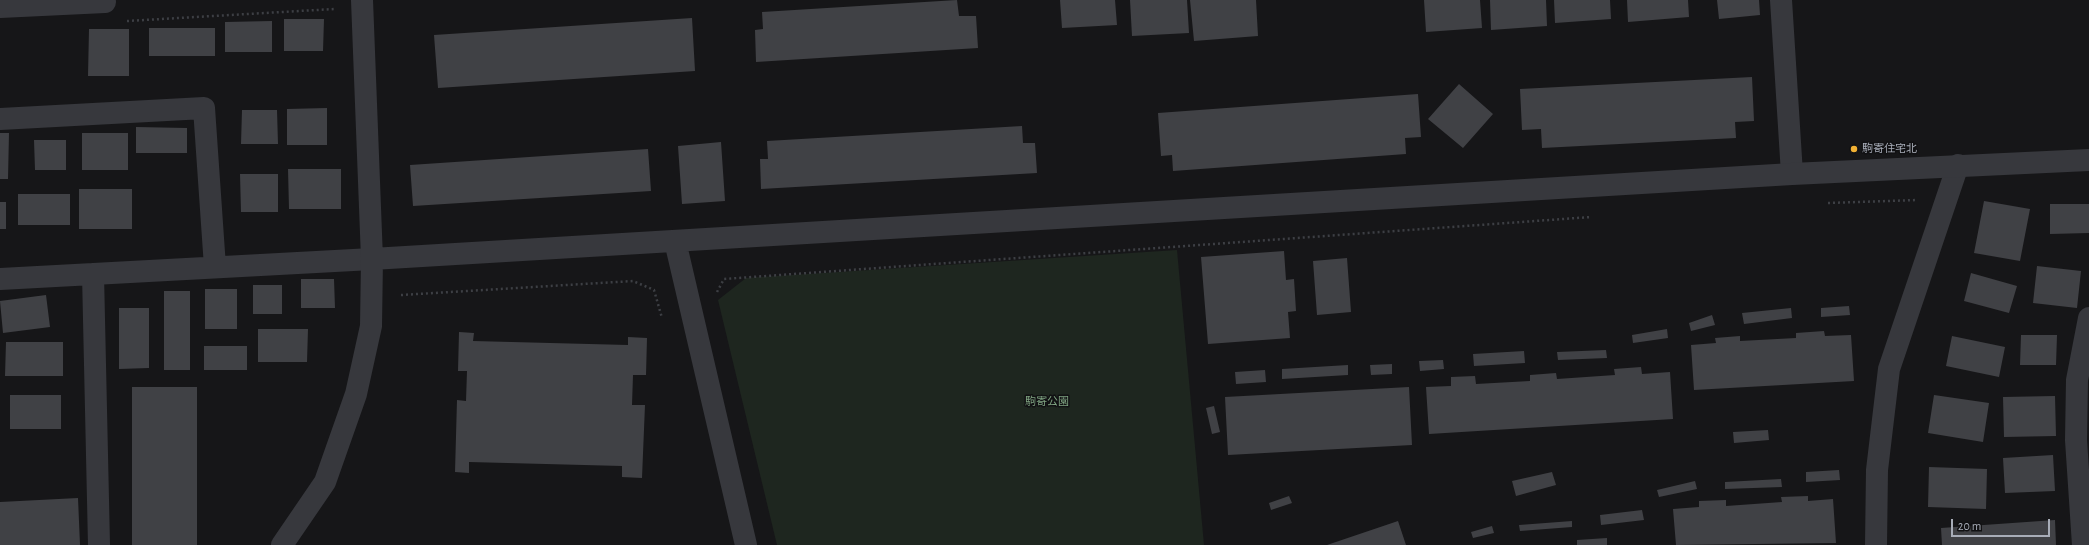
<!DOCTYPE html>
<meta charset="utf-8">
<style>
body{margin:0}
#map{position:relative;width:2089px;height:545px;overflow:hidden;background:#161618;font-family:"Alegreya Sans",sans-serif}
canvas{display:block}
.scale{position:absolute;left:1951px;top:519px;width:99px;height:18px;box-sizing:border-box;border:2px solid #a8adb8;border-top:0;padding-left:5px;font-size:12px;line-height:14px;white-space:nowrap;color:#a8adb8;-webkit-text-stroke:3px #111113;paint-order:stroke}
</style>
<div id="map">
<canvas width="2089" height="545"></canvas>
<div class="scale">20 m</div>
</div>
<script>
const ctx = document.querySelector('canvas').getContext('2d');
ctx.lineJoin = 'round';
function fill(path, color) {
  ctx.fillStyle = color;
  ctx.fill(path, 'evenodd');
}
function toPath(rows) {
  const path = new Path2D();
  for (const r of rows) {
    path.moveTo(r[0], r[1]);
    for (let i = 2; i < r.length; i += 2) path.lineTo(r[i], r[i + 1]);
  }
  return path;
}
function strokePath(path, color, width, dash) {
  ctx.strokeStyle = color;
  ctx.lineWidth = width;
  ctx.lineCap = dash ? 'butt' : 'round';
  ctx.setLineDash(dash || []);
  ctx.stroke(path);
}
function label(font, color, halo, rows, align = 'center') {
  ctx.font = font + ' "Alegreya Sans","Noto Sans JP",sans-serif';
  ctx.lineWidth = 3;
  ctx.setLineDash([]);
  ctx.textBaseline = 'middle';
  ctx.strokeStyle = halo;
  ctx.fillStyle = color;
  for (const [text, x, y, turn = 0] of rows) {
    ctx.save();
    ctx.translate(x, y);
    ctx.rotate((+turn || 0) * Math.PI / 180);
    ctx.textAlign = isNaN(turn) ? turn : align;
    if (halo) ctx.strokeText(text, 0, 0);
    ctx.fillText(text, 0, 0);
    ctx.restore();
  }
}
const green = toPath([
 [1177,250,1204,545,777,545,718,300,746,278]
]);
const building = toPath([
 [957,0,959,16,976,16,978,48,756,62,755,30,763,29,762,12],
 [1060,0,1115,0,1117,25,1062,28],
 [1130,0,1187,0,1189,33,1132,36],
 [1190,0,1256,0,1258,36,1194,41],
 [1424,0,1480,0,1482,28,1426,32],
 [1490,0,1546,0,1547,26,1491,30],
 [1554,0,1610,0,1611,19,1555,23],
 [1627,0,1688,0,1689,17,1628,22],
 [1717,0,1759,0,1760,15,1719,19],
 [692,18,695,71,438,88,434,35],
 [284,19,324,19,323,51,284,51],
 [272,21,272,52,225,52,225,22],
 [149,28,215,28,215,56,149,56],
 [89,29,129,29,129,76,88,76],
 [1752,77,1754,121,1735,122,1736,138,1542,148,1541,129,1522,130,1520,89],
 [1459,84,1493,114,1463,148,1428,119],
 [1418,94,1421,137,1405,138,1406,154,1173,171,1172,155,1161,156,1158,113],
 [327,108,327,145,287,145,287,109],
 [242,110,277,110,278,144,241,144],
 [1022,126,1023,143,1035,143,1037,173,761,189,760,159,768,159,767,141],
 [136,127,187,128,187,153,136,153],
 [0,133,9,133,8,179,0,179],
 [82,133,128,133,128,170,82,170],
 [34,140,66,140,66,170,35,170],
 [721,142,725,201,682,204,678,146],
 [648,149,651,191,413,206,410,165],
 [288,169,341,169,341,209,289,209],
 [240,174,278,174,278,212,241,212],
 [79,189,132,189,132,229,79,229],
 [18,194,70,194,70,225,18,225],
 [1984,201,2030,209,2020,261,1974,253],
 [0,202,6,202,6,229,0,229],
 [2050,204,2089,204,2089,233,2050,234],
 [1284,251,1286,280,1294,279,1296,311,1288,312,1290,338,1208,344,1201,257],
 [1347,258,1351,312,1317,315,1313,261],
 [2037,266,2081,271,2077,308,2033,303],
 [1971,273,2017,286,2009,313,1964,301],
 [301,279,334,279,335,308,301,308],
 [253,285,282,285,282,314,253,314],
 [205,289,237,289,237,329,205,329],
 [164,291,190,291,190,370,164,370],
 [46,295,50,327,3,333,0,301],
 [1849,306,1850,315,1821,317,1821,308],
 [119,308,149,308,149,368,119,369],
 [1791,308,1792,318,1744,324,1742,313],
 [1712,315,1715,325,1691,331,1689,323],
 [258,329,308,329,307,362,258,362],
 [1667,329,1668,338,1633,343,1632,335],
 [1824,331,1825,336,1851,335,1854,381,1694,390,1691,345,1716,343,1715,338,1740,336,1740,341,1796,338,1796,333],
 [459,332,474,333,473,341,628,345,628,337,647,338,646,375,633,375,632,405,645,405,642,478,622,477,622,466,469,462,469,473,455,472,457,400,466,401,467,371,458,371],
 [2021,335,2057,335,2056,365,2020,365],
 [1952,336,2005,347,1999,377,1946,366],
 [6,342,63,342,63,376,5,376],
 [204,346,247,346,247,370,204,370],
 [1606,350,1607,358,1558,360,1557,352],
 [1524,351,1525,363,1474,366,1473,354],
 [1443,360,1444,369,1420,371,1419,361],
 [1392,364,1392,374,1371,375,1370,365],
 [1348,365,1348,375,1282,379,1282,369],
 [1641,367,1642,374,1670,372,1673,419,1429,434,1426,387,1451,386,1451,377,1475,376,1476,384,1530,381,1530,375,1556,373,1557,379,1615,375,1614,369],
 [1265,370,1266,382,1236,384,1235,372],
 [132,387,197,387,197,545,132,545],
 [1409,387,1412,445,1228,455,1225,397],
 [10,395,61,395,61,429,10,429],
 [1934,395,1989,403,1983,442,1928,433],
 [2055,396,2056,436,2004,437,2003,397],
 [1214,406,1220,432,1212,434,1206,408],
 [1768,430,1769,440,1734,443,1733,432],
 [2053,455,2055,491,2005,493,2003,458],
 [1929,467,1987,469,1986,509,1928,507],
 [1839,470,1840,480,1806,482,1806,472],
 [1552,472,1556,485,1516,496,1512,481],
 [1781,479,1782,487,1725,489,1725,482],
 [1695,481,1697,489,1659,497,1657,490],
 [1289,496,1292,503,1271,510,1269,503],
 [1808,496,1808,501,1833,499,1836,543,1676,545,1673,509,1699,507,1699,501,1726,500,1726,506,1782,502,1781,497],
 [78,498,80,545,0,545,0,502],
 [1642,510,1644,520,1601,525,1600,515],
 [2055,520,2056,545,1942,545,1941,528],
 [1398,521,1406,545,1327,545],
 [1572,521,1572,527,1520,531,1519,525],
 [1492,526,1494,533,1473,538,1471,532],
 [1607,538,1607,545,1577,545,1577,540]
]);
const path = toPath([
 [127,21,334,9],
 [1828,203,1917,200],
 [717,292,724,279,1591,217],
 [401,295,633,281,654,290,662,318]
]);
const minor = toPath([
 [1781,0,1792,174],
 [0,7,105,2,104,0],
 [0,119,204,108,215,267],
 [93,274,99,545],
 [0,279,372,259],
 [1876,545,1877,470,1889,369,1958,165],
 [2083,545,2076,440,2077,380,2089,318]
]);
const tertiary = toPath([
 [675,241,746,545],
 [372,259,1792,174,2089,160],
 [282,545,325,482,356,394,371,326,372,259,362,0]
]);
const markers = [
 [1854,149,4,"#f2b134"]
];
const poiNames = [
 ["駒寄住宅北",1862,149]
];
const parkNames = [
 ["駒寄公園",1047,402]
];
fill(green, '#1e261f');
fill(building, '#404145');
strokePath(path, '#3d3f44', 2.5, [2, 3]);
strokePath(minor, '#37383d', 22);
strokePath(tertiary, '#37383d', 22);
for (const [x, y, r, color] of markers) {
  const dot = new Path2D();
  dot.arc(x, y, r, 0, 2 * Math.PI);
  ctx.fillStyle = color;
  ctx.fill(dot);
  strokePath(dot, '#111113', 1.5);
}
label('11px', '#a8adb8', '#111113', poiNames, 'left');
label('11px', '#7fa381', '#111113', parkNames);
</script>
